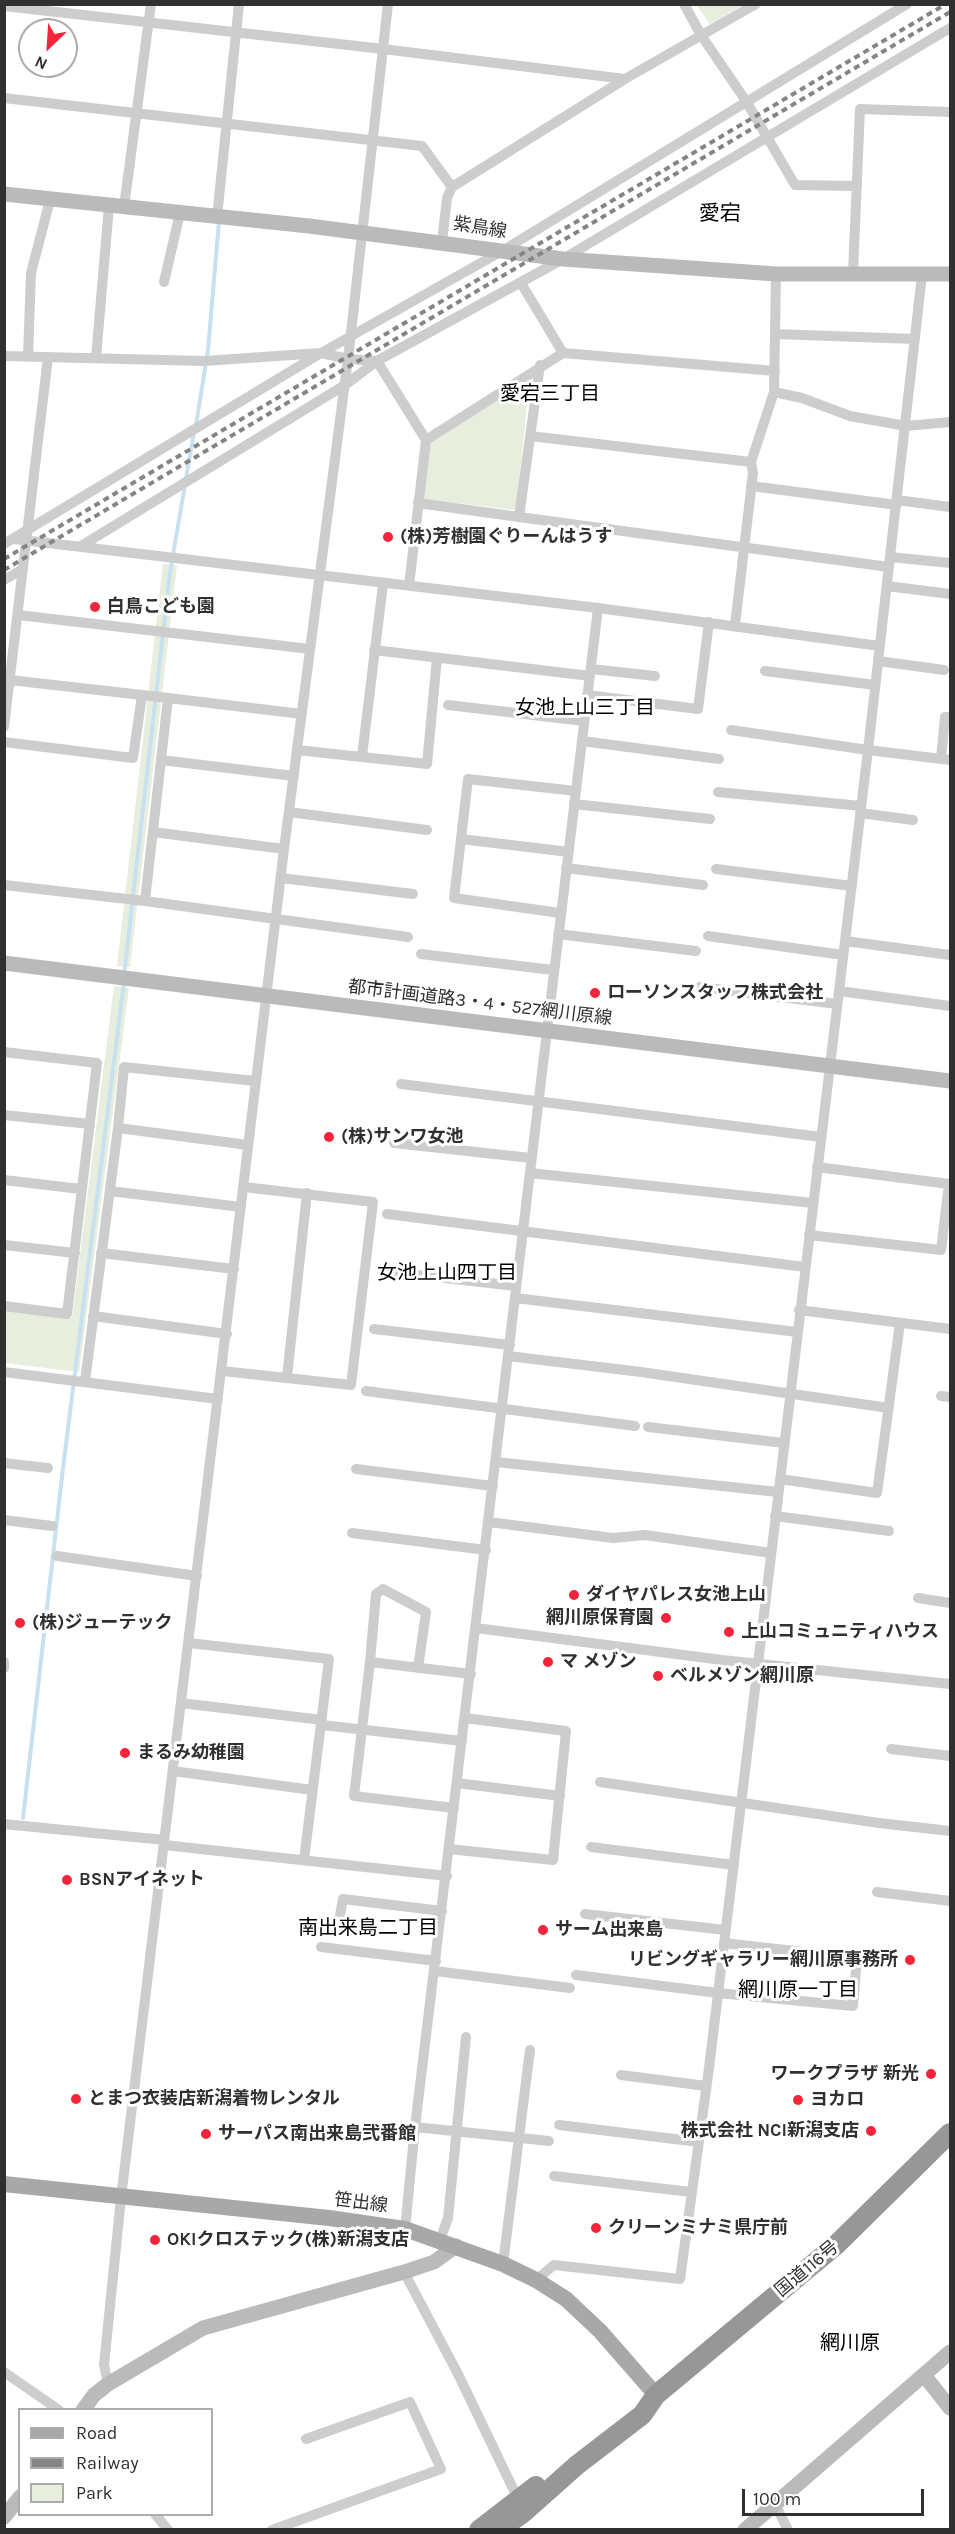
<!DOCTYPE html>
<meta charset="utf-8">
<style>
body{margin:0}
#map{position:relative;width:955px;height:2534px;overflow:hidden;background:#fff;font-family:Karla,sans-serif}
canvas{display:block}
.frame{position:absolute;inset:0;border:6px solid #303030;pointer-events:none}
.legend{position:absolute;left:18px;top:2408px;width:195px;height:108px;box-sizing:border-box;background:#fff;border:2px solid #acacac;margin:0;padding:8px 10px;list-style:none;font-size:18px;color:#303030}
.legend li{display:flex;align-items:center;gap:12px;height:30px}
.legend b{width:30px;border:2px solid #acacac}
.north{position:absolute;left:18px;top:18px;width:60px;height:60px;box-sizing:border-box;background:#fff;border:2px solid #acacac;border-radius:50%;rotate:205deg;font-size:16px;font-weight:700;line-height:24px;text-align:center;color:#303030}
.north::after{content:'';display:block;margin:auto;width:21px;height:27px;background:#f5243a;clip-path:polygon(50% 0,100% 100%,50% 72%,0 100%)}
.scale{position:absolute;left:742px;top:2489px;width:182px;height:27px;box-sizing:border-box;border:3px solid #303030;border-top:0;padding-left:8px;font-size:18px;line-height:21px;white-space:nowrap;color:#303030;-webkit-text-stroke:4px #fff;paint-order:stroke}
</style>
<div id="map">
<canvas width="955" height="2534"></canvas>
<div class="frame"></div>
<ul class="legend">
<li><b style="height:8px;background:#a8a8a8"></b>Road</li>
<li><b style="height:8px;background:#858585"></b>Railway</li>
<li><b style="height:16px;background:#e7eedd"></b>Park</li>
</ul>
<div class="north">N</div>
<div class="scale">100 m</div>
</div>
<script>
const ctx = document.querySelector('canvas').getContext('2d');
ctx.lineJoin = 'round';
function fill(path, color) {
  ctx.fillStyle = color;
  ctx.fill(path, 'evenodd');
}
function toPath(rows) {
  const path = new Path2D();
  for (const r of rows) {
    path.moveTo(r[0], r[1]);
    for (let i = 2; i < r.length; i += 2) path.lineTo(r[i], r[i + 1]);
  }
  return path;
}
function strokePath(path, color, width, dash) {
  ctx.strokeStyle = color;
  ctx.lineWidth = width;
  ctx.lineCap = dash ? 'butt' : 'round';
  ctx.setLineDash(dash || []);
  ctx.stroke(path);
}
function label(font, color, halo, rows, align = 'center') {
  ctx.font = font + ' Karla,"Noto Sans JP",sans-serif';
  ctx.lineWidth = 6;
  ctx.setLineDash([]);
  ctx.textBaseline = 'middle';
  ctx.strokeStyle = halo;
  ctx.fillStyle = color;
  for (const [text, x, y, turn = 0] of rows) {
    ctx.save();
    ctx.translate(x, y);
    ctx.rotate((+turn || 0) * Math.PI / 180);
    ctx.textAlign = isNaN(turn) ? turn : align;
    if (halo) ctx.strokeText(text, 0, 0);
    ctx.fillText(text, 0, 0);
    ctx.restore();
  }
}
const green = toPath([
 [696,5,743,5,710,24],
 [523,382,529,386,516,510,421,499,429,442],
 [163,564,177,565,130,967,117,966],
 [114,986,129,988,79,1372,5,1363,5,1310,72,1318]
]);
const stream = toPath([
 [196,425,208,350,219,221],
 [186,478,194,432],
 [124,975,170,572,185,485],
 [23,1818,63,1468,124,982]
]);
const street = toPath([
 [684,4,701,35,746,101,795,185,857,186],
 [4,6,383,49,625,79],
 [4,98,422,146,452,187],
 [124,207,151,4],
 [217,217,239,4],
 [442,242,447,198,452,187,625,79,756,4],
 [853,273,860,109,950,112],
 [164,282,180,213],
 [521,283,563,353],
 [775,334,915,339],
 [4,356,204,361,321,353,348,359,377,361,426,440,409,586],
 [28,356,31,273,50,200],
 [96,358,109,206],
 [774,392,802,398,850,416,906,426,950,422],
 [530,436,751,462],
 [426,440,563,353,775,371],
 [751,486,897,505],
 [897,500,950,507],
 [418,503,519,517,540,365],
 [519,517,889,567],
 [14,539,598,608,880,646],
 [4,544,321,353,502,251,907,4],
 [81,546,345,385,377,361,563,259,950,28],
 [890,557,950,563],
 [4,580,23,569],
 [887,586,950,594],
 [18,615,310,649],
 [735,625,753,473,751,462,774,392,776,274],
 [374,650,590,676],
 [878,661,944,670],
 [591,669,655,676],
 [765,671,875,685],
 [142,695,168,698],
 [587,695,698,709,709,622],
 [448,705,584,721],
 [302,714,168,698,145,901,408,937],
 [4,727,48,357],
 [731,730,868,750,950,760],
 [582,741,719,759],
 [4,742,133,758,142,695,10,680],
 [297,750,427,764,437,658],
 [362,756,383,584],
 [941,759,945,717,950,717],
 [161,760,294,776],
 [718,792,861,806],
 [574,804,710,819],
 [289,812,427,830],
 [860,813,913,820],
 [153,832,284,849],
 [461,839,468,779,576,791],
 [566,868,703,885],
 [716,869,852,886],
 [281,878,413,894],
 [4,885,145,901],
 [560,913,454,898,461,839,569,852],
 [558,934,696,951],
 [708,936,843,955],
 [845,941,950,955],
 [421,954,553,970],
 [700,987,837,1004],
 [839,991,950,1006],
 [4,1052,97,1063,67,1314,4,1306],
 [401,1084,821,1137],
 [4,1115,90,1124],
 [118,1128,248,1145],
 [394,1143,531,1158],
 [530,1173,813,1203],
 [4,1180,81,1189],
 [110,1191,241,1207],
 [387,1214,805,1267],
 [809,1235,941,1250,949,1184,817,1167],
 [4,1245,75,1253],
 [101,1253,234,1269],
 [382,1271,516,1286],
 [515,1298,797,1332],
 [799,1310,950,1329],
 [93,1316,227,1334],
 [374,1329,510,1345],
 [508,1356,641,1372,889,1408],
 [222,1371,351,1385,373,1202,244,1187],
 [4,1372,218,1399],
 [287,1377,307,1193],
 [85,1381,118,1128,124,1067,255,1081],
 [366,1391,635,1426],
 [941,1396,950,1397],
 [648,1427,784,1443],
 [496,1462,778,1492],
 [4,1463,48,1468],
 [356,1469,493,1486],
 [780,1479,877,1493,900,1323],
 [775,1516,889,1531],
 [4,1520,52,1526],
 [489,1522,613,1538,645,1535,771,1553],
 [352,1533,486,1550],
 [57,1556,197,1576],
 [918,1598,950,1603],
 [476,1628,722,1660,950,1684],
 [189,1643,329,1659,304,1860],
 [4,1662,4,1668],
 [370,1662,354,1796,454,1808],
 [418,1668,426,1612,383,1589,376,1594,370,1662,471,1674],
 [181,1703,322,1720],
 [322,1725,462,1741],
 [891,1749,950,1756],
 [173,1771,312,1790],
 [600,1782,879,1823,950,1831],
 [457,1783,560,1796],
 [4,1824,164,1840],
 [164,1845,447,1876],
 [591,1847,734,1865],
 [449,1849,553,1860,566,1731,465,1718],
 [877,1892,950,1901],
 [585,1914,725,1930],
 [339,1921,343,1899,442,1911],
 [321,1947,436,1961],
 [435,1971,570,1988],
 [576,1975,718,1993,853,2006,857,1958,724,1943],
 [621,2075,706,2086],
 [559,2125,699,2142],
 [415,2127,549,2141],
 [554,2176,691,2192],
 [405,2229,415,2127,598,608],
 [440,2240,448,2218,466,2037],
 [503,2264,530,2050],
 [404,2272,458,2374,518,2499],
 [536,2280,554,2265,680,2279,709,2068,758,1664,868,750,922,275],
 [4,2372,59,2410],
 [108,2384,104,2365,121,2198,284,849,348,359,388,4],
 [775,2504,788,2530],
 [155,2514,168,2530],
 [272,2530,441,2469,410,2402,306,2439]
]);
const secondary = toPath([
 [4,194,309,226,563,259,776,274,950,274],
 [4,963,950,1081],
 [924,2375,950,2408],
 [83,2410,94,2395,108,2384,203,2328,404,2272,434,2262,456,2246],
 [4,2517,20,2497],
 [745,2530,950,2352]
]);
const primary = toPath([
 [4,2184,329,2218,405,2229,503,2264,536,2280,566,2299,600,2331,656,2395]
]);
const highway = toPath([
 [479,2530,536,2486],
 [499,2530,523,2513,577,2465,642,2415,656,2395,836,2245,950,2133]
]);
const rail = toPath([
 [4,559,946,4],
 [4,570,950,12]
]);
const markers = [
 [388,537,6,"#f5243a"],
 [95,607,6,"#f5243a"],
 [595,993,6,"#f5243a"],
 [329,1137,6,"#f5243a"],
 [574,1595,6,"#f5243a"],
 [666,1618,6,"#f5243a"],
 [20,1623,6,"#f5243a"],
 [729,1632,6,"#f5243a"],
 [548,1662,6,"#f5243a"],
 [658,1676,6,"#f5243a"],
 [125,1753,6,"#f5243a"],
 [67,1880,6,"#f5243a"],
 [543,1930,6,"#f5243a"],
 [910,1960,6,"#f5243a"],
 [931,2074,6,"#f5243a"],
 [76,2099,6,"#f5243a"],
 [798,2100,6,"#f5243a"],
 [871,2131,6,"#f5243a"],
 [206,2134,6,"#f5243a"],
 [596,2228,6,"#f5243a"],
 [155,2240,6,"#f5243a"]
];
const streetNames = [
 ["紫鳥線",480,228,9],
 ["都市計画道路3・4・527網川原線",480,1003,7],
 ["笹出線",361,2203,7],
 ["国道116号",807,2269,-40]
];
const poiNames = [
 ["(株)芳樹園ぐりーんはうす",400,537],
 ["白鳥こども園",107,607],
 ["ローソンスタッフ株式会社",607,993],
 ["(株)サンワ女池",341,1137],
 ["ダイヤパレス女池上山",586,1595],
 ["網川原保育園",654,1618,"right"],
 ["(株)ジューテック",32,1623],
 ["上山コミュニティハウス",741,1632],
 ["マ メゾン",560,1662],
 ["ベルメゾン網川原",670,1676],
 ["まるみ幼稚園",137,1753],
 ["BSNアイネット",79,1880],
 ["サーム出来島",555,1930],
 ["リビングギャラリー網川原事務所",898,1960,"right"],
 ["ワークプラザ 新光",919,2074,"right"],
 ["とまつ衣装店新潟着物レンタル",88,2099],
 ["ヨカロ",810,2100],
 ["株式会社 NCI新潟支店",859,2131,"right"],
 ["サーパス南出来島弐番館",218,2134],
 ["クリーンミナミ県庁前",608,2228],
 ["OKIクロステック(株)新潟支店",167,2240]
];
const neighbourhoodNames = [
 ["愛宕三丁目",550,394],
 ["女池上山三丁目",585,708],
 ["女池上山四丁目",447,1273],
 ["南出来島二丁目",368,1928],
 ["網川原一丁目",798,1990],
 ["網川原",850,2343]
];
const quarterNames = [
 ["愛宕",720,214]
];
fill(green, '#e7eedd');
strokePath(stream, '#c8e1f0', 4);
strokePath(street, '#cdcdcd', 10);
strokePath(secondary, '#bababa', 15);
strokePath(primary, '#a8a8a8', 16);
strokePath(highway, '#979797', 20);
strokePath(rail, '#858585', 4, [6, 4.5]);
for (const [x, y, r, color] of markers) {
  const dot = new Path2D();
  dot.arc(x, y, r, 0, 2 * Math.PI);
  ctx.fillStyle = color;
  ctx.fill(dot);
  strokePath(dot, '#fff', 2);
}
label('18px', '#303030', '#fff', streetNames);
label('bold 18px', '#303030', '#fff', poiNames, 'left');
label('20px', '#000', '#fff', neighbourhoodNames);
label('21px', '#000', '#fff', quarterNames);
</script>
